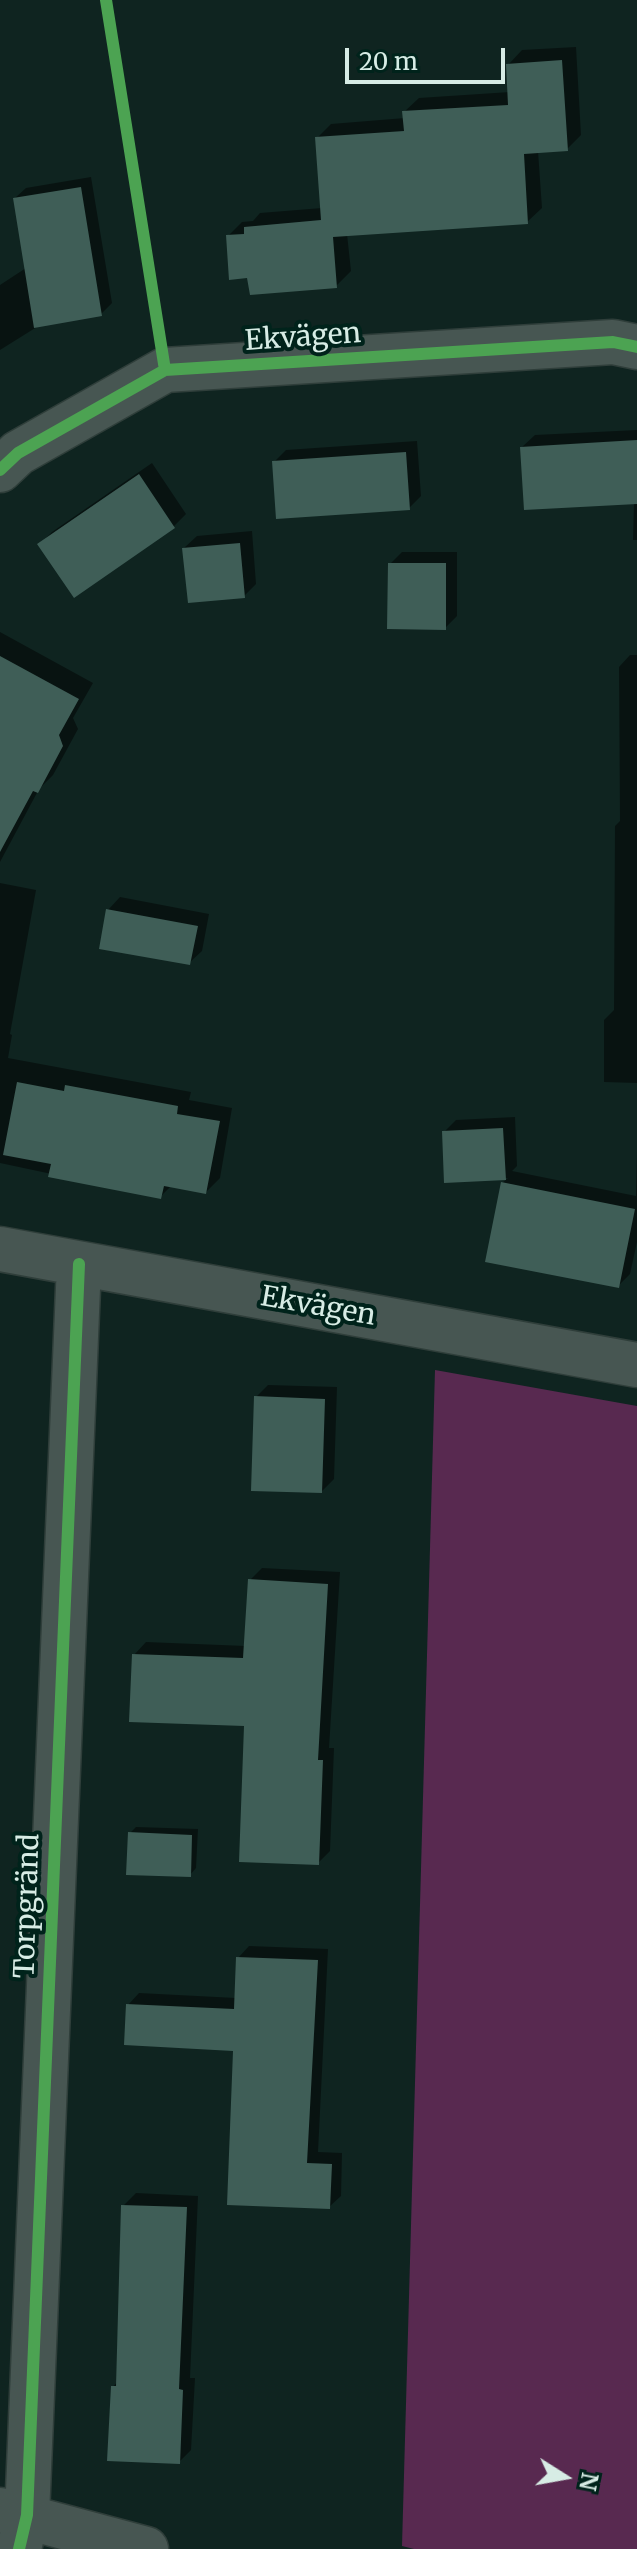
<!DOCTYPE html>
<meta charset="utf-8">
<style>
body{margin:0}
#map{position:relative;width:637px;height:2549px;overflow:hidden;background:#0f2420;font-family:Merriweather,serif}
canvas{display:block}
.north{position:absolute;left:525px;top:2437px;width:80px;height:80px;-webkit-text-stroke:6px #00231b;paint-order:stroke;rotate:101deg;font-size:22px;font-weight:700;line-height:32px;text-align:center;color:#d7ece5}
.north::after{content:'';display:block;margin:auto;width:28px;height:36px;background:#d7ece5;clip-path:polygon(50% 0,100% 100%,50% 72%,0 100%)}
.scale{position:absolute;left:345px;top:48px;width:160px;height:36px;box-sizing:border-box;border:4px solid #d7ece5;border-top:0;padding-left:10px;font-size:24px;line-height:28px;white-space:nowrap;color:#d7ece5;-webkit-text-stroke:6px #00231b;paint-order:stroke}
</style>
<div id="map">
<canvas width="637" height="2549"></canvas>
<div class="north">N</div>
<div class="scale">20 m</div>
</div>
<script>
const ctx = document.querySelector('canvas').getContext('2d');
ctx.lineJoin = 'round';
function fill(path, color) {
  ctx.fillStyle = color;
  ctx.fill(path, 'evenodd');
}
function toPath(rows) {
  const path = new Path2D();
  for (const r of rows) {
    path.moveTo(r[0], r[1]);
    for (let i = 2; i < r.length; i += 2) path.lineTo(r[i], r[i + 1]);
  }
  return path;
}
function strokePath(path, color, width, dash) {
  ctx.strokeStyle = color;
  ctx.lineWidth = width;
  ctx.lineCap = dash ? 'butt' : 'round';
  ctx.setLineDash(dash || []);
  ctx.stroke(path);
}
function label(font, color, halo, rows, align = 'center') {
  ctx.font = font + ' Merriweather,serif';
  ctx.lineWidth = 8;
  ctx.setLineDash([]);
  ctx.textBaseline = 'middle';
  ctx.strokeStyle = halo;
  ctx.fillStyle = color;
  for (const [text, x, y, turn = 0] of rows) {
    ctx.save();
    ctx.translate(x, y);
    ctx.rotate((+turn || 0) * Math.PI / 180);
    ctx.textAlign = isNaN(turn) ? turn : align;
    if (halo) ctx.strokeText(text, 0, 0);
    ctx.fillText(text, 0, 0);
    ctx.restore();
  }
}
const green = toPath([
 [435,1370,637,1406,637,2549,414,2549,402,2546]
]);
const shadow = toPath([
 [576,47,581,135,567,149,538,151,542,208,527,222,347,234,351,271,336,286,249,276,228,236,242,222,253,221,260,213,322,208,317,138,331,124,405,118,404,112,419,98,510,92,508,65,522,50],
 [91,177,112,303,101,314,40,325,0,350,0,285,26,268,15,198,26,188],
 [637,430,637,540,633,540,634,502,522,447,535,435],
 [417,441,421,496,409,508,274,462,286,450],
 [152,463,186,514,174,526,74,595,40,544,52,532],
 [252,531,256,584,244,596,184,548,197,536],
 [402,552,457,552,457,616,445,628,390,564],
 [0,632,93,683,73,718,78,729,53,775,39,789,0,862],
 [630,655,637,655,637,1083,604,1082,604,1020,614,1010,615,826,620,821,619,667],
 [0,883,36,890,10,1034,12,1035,8,1058,191,1092,189,1100,232,1108,220,1178,206,1192,172,1185,160,1197,0,1163],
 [120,897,209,914,202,951,189,963,108,910],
 [515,1117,517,1166,512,1171,636,1196,637,1152,637,1242,630,1274,618,1286,502,1183,508,1178,446,1181,444,1132,456,1120],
 [268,1385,337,1387,334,1479,322,1491,256,1397],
 [262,1568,340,1572,329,1748,334,1748,330,1851,318,1863,246,1724,134,1655,146,1642,246,1646,250,1580],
 [136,1827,198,1829,196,1868,190,1875,130,1833],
 [249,1946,328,1949,318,2152,342,2153,341,2196,329,2207,235,2049,128,2005,139,1993,236,1998,238,1958],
 [136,2193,198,2196,190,2378,195,2378,191,2450,179,2462,113,2387,118,2381,123,2206]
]);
const building = toPath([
 [562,60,568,151,524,154,528,224,333,237,337,288,250,295,247,278,229,280,226,235,244,234,244,227,321,220,315,137,404,131,402,111,508,105,506,64],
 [81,187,102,316,34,328,13,198],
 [637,440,637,504,524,510,520,447],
 [406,452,410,510,276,519,272,461],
 [139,474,175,528,74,598,37,544],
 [240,543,245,598,188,603,182,548],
 [388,563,446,563,446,630,387,629],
 [0,656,79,699,59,735,63,746,38,793,33,791,0,852],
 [106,909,198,926,190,965,99,949],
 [17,1082,64,1091,65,1085,178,1106,177,1114,220,1121,206,1194,164,1186,161,1199,48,1177,51,1164,3,1155],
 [503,1128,506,1180,444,1183,442,1131],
 [501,1182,635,1209,619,1288,485,1262],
 [254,1396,325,1399,322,1493,251,1491],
 [248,1579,328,1584,318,1760,323,1760,319,1865,239,1862,244,1726,129,1722,132,1654,243,1658],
 [128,1832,192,1835,191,1877,126,1875],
 [236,1957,318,1960,307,2163,332,2164,330,2209,227,2205,233,2051,124,2045,126,2004,234,2009],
 [121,2205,187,2207,179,2389,183,2390,180,2464,107,2461,111,2386,116,2386]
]);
const minor = toPath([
 [0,470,18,453,165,370,613,342,637,347],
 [0,1249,637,1365],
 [0,2510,146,2549],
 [19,2549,27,2515,79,1264]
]);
const cycleway = toPath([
 [106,0,165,370],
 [0,470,18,453,165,370,613,342,637,347],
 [19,2549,27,2515,79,1264]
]);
const streetNames = [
 ["Ekvägen",303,338,-4],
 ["Ekvägen",318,1307,10],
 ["Torpgränd",28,1906,-88]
];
fill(green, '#582950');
fill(shadow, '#0007');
fill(building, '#3f5e57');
strokePath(minor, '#2f3e3a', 47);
strokePath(minor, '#475652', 44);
strokePath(cycleway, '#4ca352', 12);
label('28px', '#d7ece5', '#00231b', streetNames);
</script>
